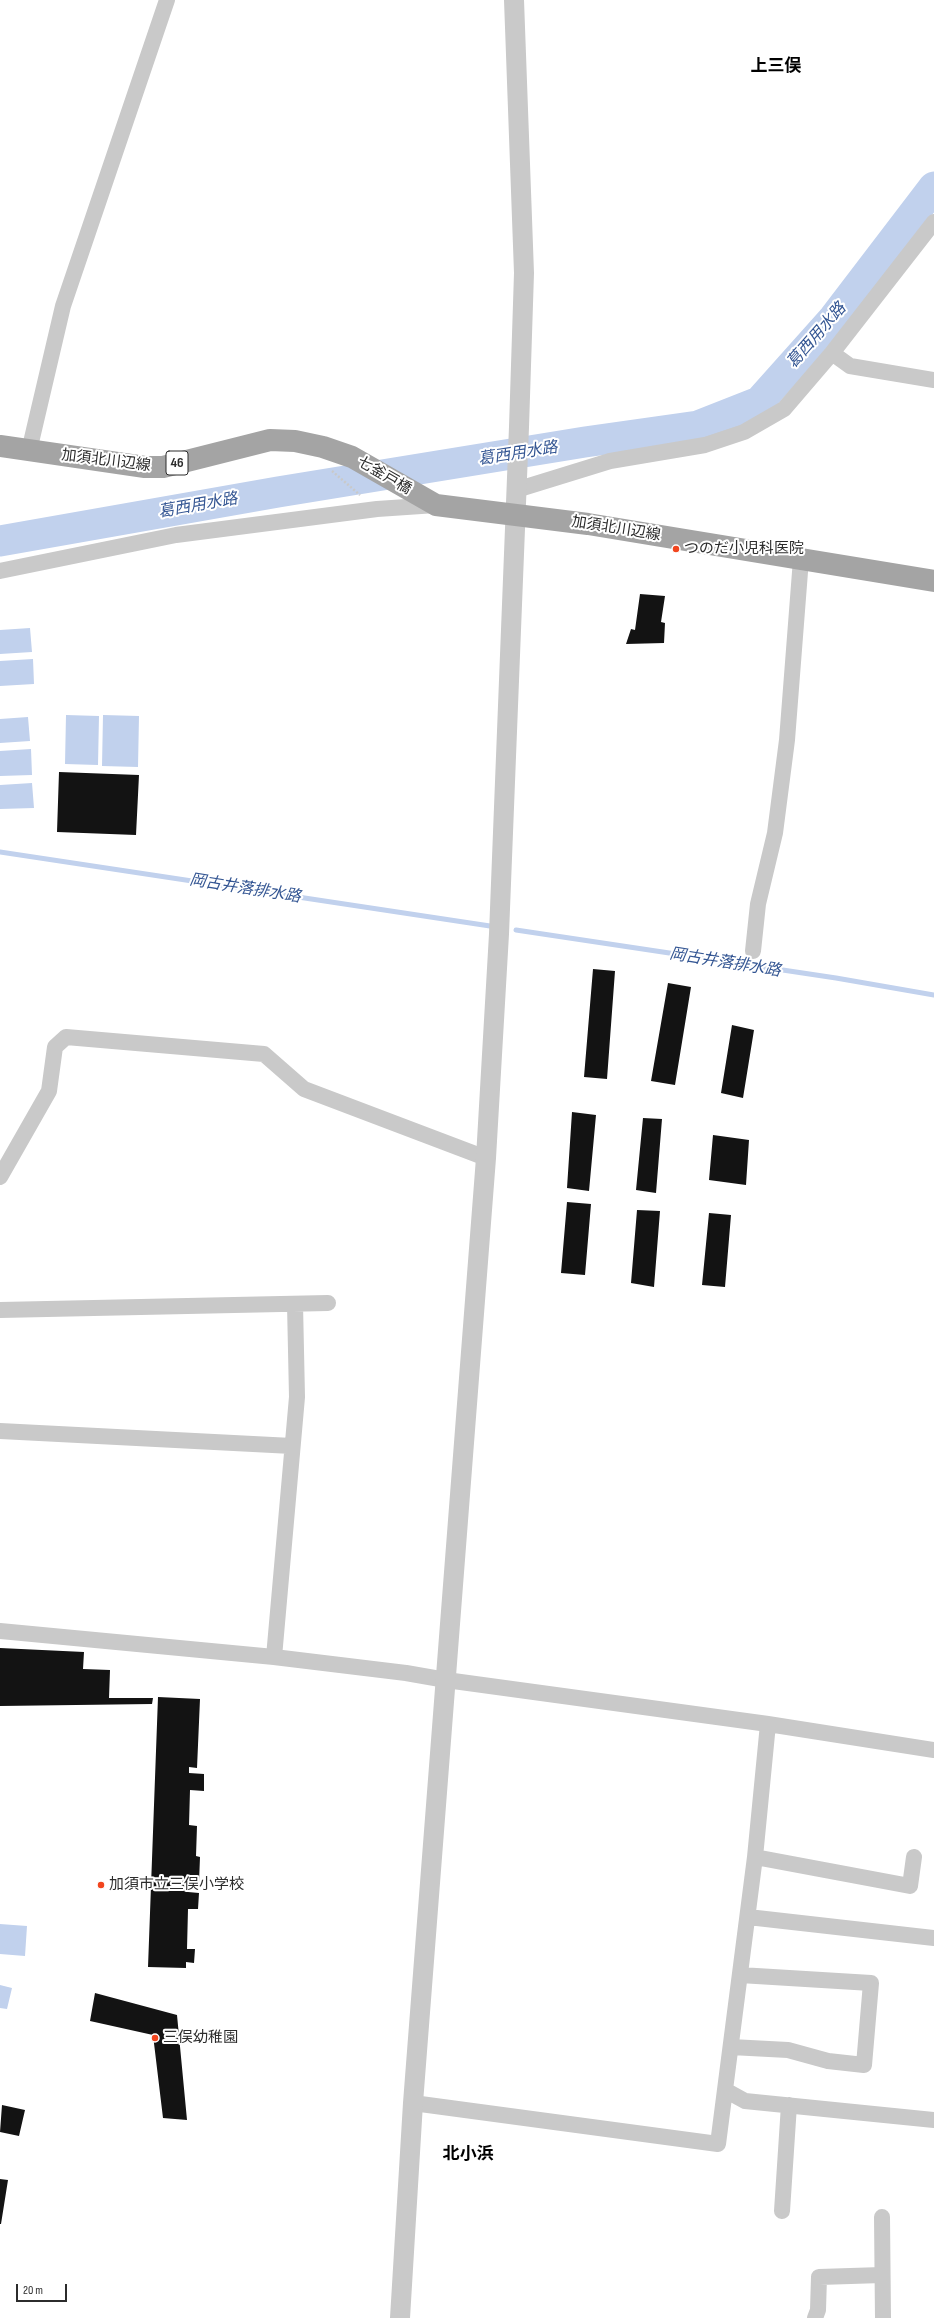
<!DOCTYPE html>
<meta charset="utf-8">
<style>
body{margin:0}
#map{position:relative;width:934px;height:2318px;overflow:hidden;background:#fff;font-family:"Sofia Sans Condensed",sans-serif}
canvas{display:block}
.scale{position:absolute;left:16px;top:2284px;width:51px;height:18px;box-sizing:border-box;border:2px solid #2c2c2c;border-top:0;padding-left:5px;font-size:12px;line-height:14px;white-space:nowrap;color:#2c2c2c;-webkit-text-stroke:3px #fff;paint-order:stroke}
</style>
<div id="map">
<canvas width="934" height="2318"></canvas>
<div class="scale">20 m</div>
</div>
<script>
const ctx = document.querySelector('canvas').getContext('2d');
ctx.lineJoin = 'round';
function fill(path, color) {
  ctx.fillStyle = color;
  ctx.fill(path, 'evenodd');
}
function toPath(rows) {
  const path = new Path2D();
  for (const r of rows) {
    path.moveTo(r[0], r[1]);
    for (let i = 2; i < r.length; i += 2) path.lineTo(r[i], r[i + 1]);
  }
  return path;
}
function strokePath(path, color, width, dash) {
  ctx.strokeStyle = color;
  ctx.lineWidth = width;
  ctx.lineCap = dash ? 'butt' : 'round';
  ctx.setLineDash(dash || []);
  ctx.stroke(path);
}
function label(font, color, halo, rows, align = 'center') {
  ctx.font = font + ' "Sofia Sans Condensed","Noto Sans JP",sans-serif';
  ctx.lineWidth = 4;
  ctx.setLineDash([]);
  ctx.textBaseline = 'middle';
  ctx.strokeStyle = halo;
  ctx.fillStyle = color;
  for (const [text, x, y, turn = 0] of rows) {
    ctx.save();
    ctx.translate(x, y);
    ctx.rotate((+turn || 0) * Math.PI / 180);
    ctx.textAlign = isNaN(turn) ? turn : align;
    if (halo) ctx.strokeText(text, 0, 0);
    ctx.fillText(text, 0, 0);
    ctx.restore();
  }
}
const water = toPath([
 [30,628,32,652,0,654,0,630],
 [33,659,34,684,0,686,0,661],
 [66,715,99,716,98,765,65,764],
 [103,715,139,716,138,767,102,766],
 [28,717,30,741,0,743,0,719],
 [31,749,32,775,0,776,0,751],
 [32,783,34,808,0,809,0,785],
 [0,1924,27,1926,25,1956,0,1954],
 [0,1985,12,1988,7,2009,0,2008]
]);
const stream = toPath([
 [0,852,490,926],
 [516,930,836,978,934,995]
]);
const river = toPath([
 [0,541,278,492,585,442,698,426,759,402,834,318,934,187]
]);
const building = toPath([
 [640,594,665,596,661,622,665,623,664,643,626,644,631,629,635,630],
 [59,772,139,775,136,835,57,832],
 [593,969,615,971,607,1079,584,1077],
 [668,983,691,987,675,1085,651,1081],
 [732,1025,754,1030,743,1098,721,1093],
 [572,1112,596,1115,589,1191,567,1188],
 [643,1118,662,1119,656,1193,636,1190],
 [713,1135,749,1140,746,1185,709,1180],
 [567,1202,591,1204,585,1275,561,1273],
 [637,1210,660,1211,654,1287,631,1283],
 [709,1213,731,1215,725,1287,702,1285],
 [0,1648,84,1652,83,1669,110,1670,109,1698,153,1698,152,1704,0,1706],
 [158,1697,200,1699,197,1768,189,1767,189,1773,204,1774,204,1791,190,1790,189,1825,197,1826,196,1856,200,1857,199,1883,189,1882,188,1892,199,1893,198,1909,188,1909,187,1949,195,1949,194,1963,186,1962,186,1968,148,1967],
 [95,1993,177,2015,187,2120,163,2118,153,2035,90,2021],
 [2,2105,25,2110,19,2136,0,2132],
 [0,2179,8,2180,1,2224,0,2224]
]);
const path = toPath([
 [332,471,360,495]
]);
const minor = toPath([
 [832,353,850,366,934,380],
 [29,451,63,306,167,0],
 [516,490,610,461,705,445,744,432,784,409,832,353,934,222],
 [0,571,176,535,377,509,436,505],
 [753,951,758,904,775,833,787,740,801,559],
 [0,1177,49,1091,55,1047,66,1037,264,1054,304,1089,486,1158],
 [0,1310,328,1303],
 [0,1431,292,1446],
 [0,1631,274,1657,406,1673,446,1680,768,1724,934,1750],
 [274,1657,297,1397,295,1304],
 [755,1857,910,1886,914,1857],
 [748,1917,934,1938],
 [731,2047,788,2050,828,2061,864,2065,871,1983,740,1975],
 [725,2090,745,2101,934,2120],
 [413,2103,718,2144,755,1857,768,1724],
 [782,2211,789,2105],
 [882,2217,883,2318],
 [815,2318,818,2310,819,2277,882,2275]
]);
const tertiary = toPath([
 [400,2318,413,2103,486,1158,499,934,519,427,524,273,514,0]
]);
const primary = toPath([
 [0,446,145,467,163,467,270,440,295,441,323,447,352,457,436,505,588,524,934,581]
]);
const markers = [
 [676,549,4,"#f2451e"],
 [101,1885,4,"#f2451e"],
 [155,2038,4,"#f2451e"]
];
const shields = [
 [177,463,22]
];
const shieldNames = [
 ["46",177,463]
];
const streetNames = [
 ["加須北川辺線",106,461,7],
 ["七釜戸橋",384,476,30],
 ["加須北川辺線",616,529,9]
];
const poiNames = [
 ["つのだ小児科医院",684,549],
 ["加須市立三俣小学校",109,1885],
 ["三俣幼稚園",163,2038]
];
const waterNames = [
 ["葛西用水路",817,336,-49],
 ["葛西用水路",518,454,-9],
 ["葛西用水路",198,506,-10],
 ["岡古井落排水路",245,889,9],
 ["岡古井落排水路",725,963,9]
];
const quarterNames = [
 ["上三俣",776,67],
 ["北小浜",468,2155]
];
fill(water, '#c1d1ed');
strokePath(stream, '#c1d1ed', 5);
strokePath(river, '#c1d1ed', 31);
fill(building, '#131313');
strokePath(path, '#c9c9c9', 2.5, [2, 2]);
strokePath(minor, '#c9c9c9', 16);
strokePath(tertiary, '#c9c9c9', 20);
strokePath(primary, '#a4a4a4', 22);
for (const [x, y, r, color] of markers) {
  const dot = new Path2D();
  dot.arc(x, y, r, 0, 2 * Math.PI);
  ctx.fillStyle = color;
  ctx.fill(dot);
  strokePath(dot, '#fff', 1.5);
}
for (const [x, y, w] of shields) {
  const box = new Path2D();
  box.roundRect(x - w / 2, y - 12, w, 24, 3);
  ctx.fillStyle = '#fff';
  ctx.fill(box);
  strokePath(box, '#2c2c2c', 1);
}
label('bold 14px', '#2c2c2c', null, shieldNames);
label('15px', '#2c2c2c', '#fff', streetNames);
label('15px', '#2c2c2c', '#fff', poiNames, 'left');
label('italic 16px', '#345693', '#fff', waterNames);
label('bold 17px', '#000', '#fff', quarterNames);
</script>
